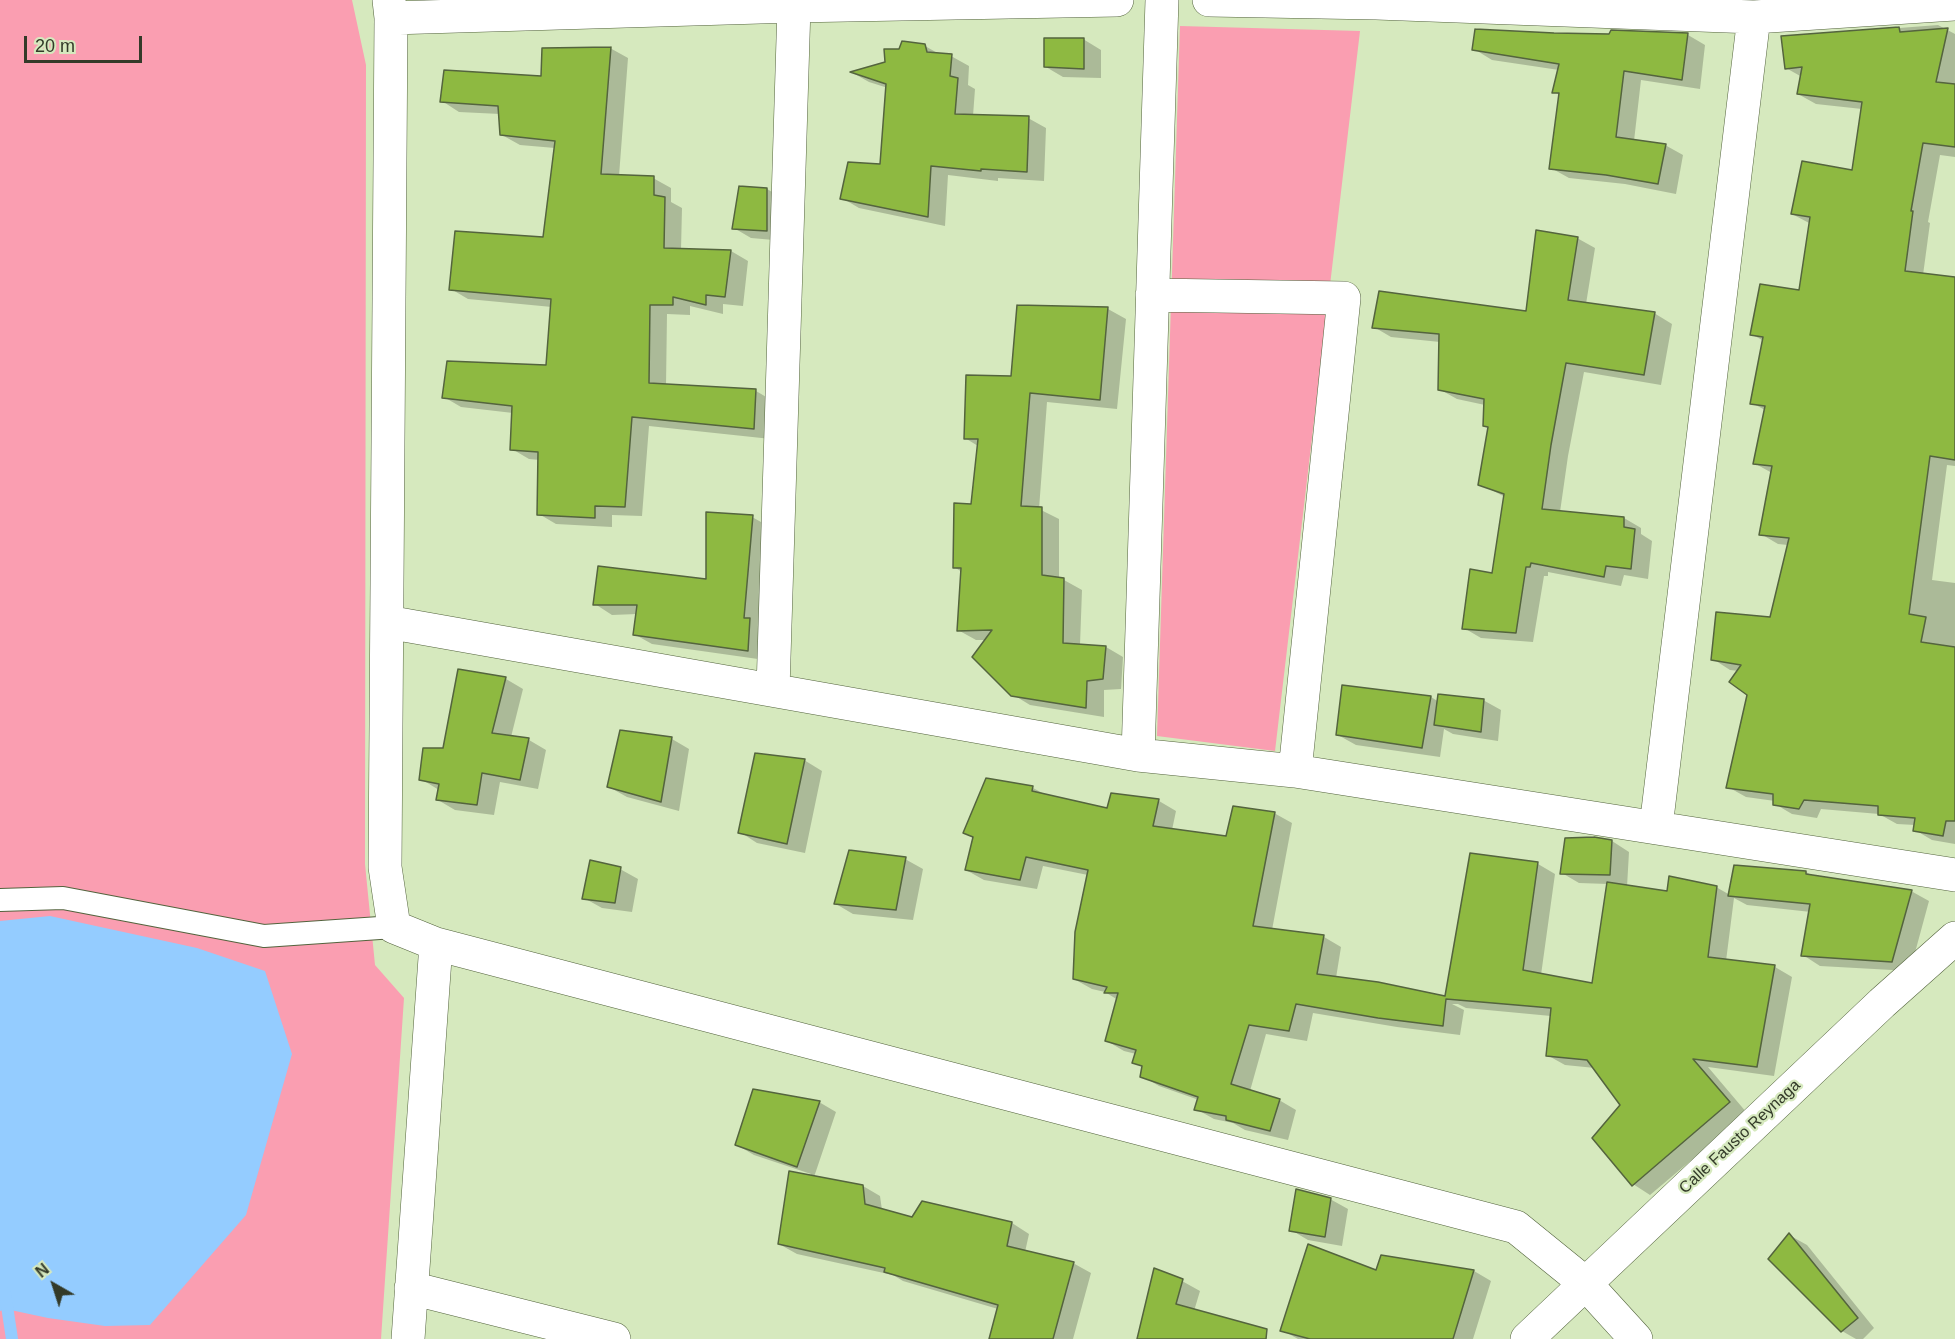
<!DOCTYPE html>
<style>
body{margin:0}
#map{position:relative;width:1955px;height:1339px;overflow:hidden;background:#d6e9be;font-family:Helvetica,sans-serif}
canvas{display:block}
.north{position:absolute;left:24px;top:1255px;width:60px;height:60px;-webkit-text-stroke:4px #d6e9be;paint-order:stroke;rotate:321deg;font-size:16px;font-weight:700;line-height:24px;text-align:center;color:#333a29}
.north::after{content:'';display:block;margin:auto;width:21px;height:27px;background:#333a29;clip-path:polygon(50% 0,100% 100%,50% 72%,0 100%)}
.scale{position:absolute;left:24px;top:36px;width:118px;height:27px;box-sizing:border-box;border:3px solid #333a29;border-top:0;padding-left:8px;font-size:18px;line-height:21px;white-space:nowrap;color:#333a29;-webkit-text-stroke:4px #d6e9be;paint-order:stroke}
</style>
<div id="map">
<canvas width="1955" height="1339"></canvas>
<div class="north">N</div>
<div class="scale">20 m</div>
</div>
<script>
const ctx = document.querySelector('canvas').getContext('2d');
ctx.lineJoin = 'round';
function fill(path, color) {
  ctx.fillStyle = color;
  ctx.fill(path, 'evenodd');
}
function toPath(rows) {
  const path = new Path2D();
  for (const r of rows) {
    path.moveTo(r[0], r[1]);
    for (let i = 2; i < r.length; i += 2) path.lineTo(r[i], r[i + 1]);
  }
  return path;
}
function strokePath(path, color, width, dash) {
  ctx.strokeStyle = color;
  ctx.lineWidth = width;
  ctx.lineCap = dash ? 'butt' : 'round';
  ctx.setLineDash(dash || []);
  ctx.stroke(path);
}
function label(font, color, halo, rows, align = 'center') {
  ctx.font = font + ' Helvetica,sans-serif';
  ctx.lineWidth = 4.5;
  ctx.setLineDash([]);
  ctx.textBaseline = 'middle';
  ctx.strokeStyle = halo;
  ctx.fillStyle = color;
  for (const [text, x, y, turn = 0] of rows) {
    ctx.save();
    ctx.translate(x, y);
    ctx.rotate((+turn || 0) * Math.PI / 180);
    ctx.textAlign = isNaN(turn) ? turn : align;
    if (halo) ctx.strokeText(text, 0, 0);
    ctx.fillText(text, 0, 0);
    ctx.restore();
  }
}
const green = toPath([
 [0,0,352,0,366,65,365,864,375,965,404,998,381,1339,0,1339],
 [1180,26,1360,31,1275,751,1157,736]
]);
const water = toPath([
 [50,916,197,948,265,971,292,1054,246,1215,150,1325,105,1326,48,1318,6,1309,0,1311,0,921]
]);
const shadow = toPath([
 [1938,25,1955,34,1955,157,1940,155,1928,222,1930,223,1923,275,1955,279,1955,466,1947,465,1932,580,1955,583,1955,844,1932,840,1915,830,1915,825,1897,824,1879,814,1821,809,1817,818,1792,814,1775,804,1775,801,1746,797,1728,787,1748,694,1739,671,1730,670,1713,659,1771,619,1788,545,1778,544,1761,534,1772,473,1754,463,1765,410,1752,403,1764,341,1751,334,1801,292,1811,224,1792,214,1853,172,1862,109,1816,104,1798,94,1802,77,1786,68,1783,37],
 [1612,32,1688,35,1705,45,1700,89,1641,80,1634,141,1665,145,1683,155,1676,194,1625,184,1569,178,1551,168,1560,95,1554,92,1559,70,1492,60,1474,49,1610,35],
 [1083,39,1101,50,1101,78,1063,77,1046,67],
 [925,46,941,55,951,56,969,66,968,85,975,89,973,116,1028,118,1046,128,1044,181,998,178,998,181,948,175,945,226,859,208,842,198,881,165,888,88,869,82,853,73,887,63,901,51],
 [610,48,628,58,619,176,653,178,671,188,671,202,682,208,681,250,731,251,748,261,743,306,723,304,723,314,690,306,690,315,667,314,666,386,756,391,773,401,771,439,649,426,642,516,612,515,612,527,556,524,539,514,540,460,529,459,512,449,513,413,461,407,444,397,548,367,552,307,468,299,451,289,544,239,555,148,520,145,502,135,500,114,459,112,442,101,543,77],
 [767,189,784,199,785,241,751,238,734,228],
 [1577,238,1595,248,1586,304,1654,313,1672,324,1661,385,1584,372,1568,456,1560,512,1624,518,1641,528,1641,534,1652,541,1648,579,1624,575,1621,586,1548,572,1548,576,1544,576,1533,642,1481,638,1464,628,1493,575,1505,497,1480,484,1490,429,1484,426,1485,405,1457,399,1439,389,1440,342,1391,337,1374,327,1527,312],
 [1018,307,1108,309,1126,319,1117,409,1047,402,1039,509,1059,519,1059,579,1064,580,1082,590,1080,645,1106,647,1123,657,1121,689,1104,690,1104,717,1030,705,1012,694,987,640,976,640,958,630,962,572,954,567,972,505,978,446,965,438,1012,377],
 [752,517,770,527,765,660,652,644,634,634,637,614,612,615,595,604,708,581],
 [459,670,506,679,523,689,511,737,529,740,546,750,538,789,500,782,494,815,455,810,438,800,439,790,421,779,445,749],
 [1431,697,1439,702,1483,700,1501,710,1498,741,1453,734,1444,729,1440,757,1356,745,1338,735],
 [621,732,672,739,689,749,679,811,627,797,609,787],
 [804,760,822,771,805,853,757,843,740,832],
 [1033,788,1048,796,1108,810,1112,795,1159,801,1176,811,1172,830,1227,838,1274,813,1292,823,1272,930,1324,937,1341,947,1336,978,1446,998,1538,864,1555,874,1541,975,1593,985,1608,884,1579,883,1562,873,1612,841,1629,852,1627,887,1668,893,1716,887,1730,895,1806,872,1813,876,1911,891,1929,901,1910,971,1820,966,1803,955,1811,912,1747,905,1734,898,1726,961,1775,967,1792,977,1774,1076,1708,1067,1747,1113,1650,1195,1633,1184,1622,1105,1595,1068,1565,1065,1547,1055,1551,1016,1466,1008,1458,1004,1452,1004,1464,1010,1460,1035,1397,1027,1313,1013,1307,1041,1266,1034,1250,1091,1279,1100,1296,1110,1288,1140,1245,1130,1233,1123,1214,1119,1196,1109,1199,1100,1159,1086,1142,1076,1144,1068,1134,1062,1136,1054,1124,1051,1107,1041,1118,1000,1105,992,1092,989,1074,979,1088,875,1043,866,1037,889,984,880,966,870,974,838,965,832],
 [905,859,923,869,913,920,853,914,836,904],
 [620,869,638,879,632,912,602,908,584,898],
 [819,1102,836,1112,814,1177,863,1186,880,1196,882,1210,913,1219,1012,1223,1029,1234,1025,1252,1073,1263,1091,1273,1073,1339,990,1339,998,1309,903,1281,893,1275,797,1254,779,1244,811,1174,754,1155,737,1145],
 [1330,1199,1348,1209,1342,1246,1308,1240,1291,1230],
 [1789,1235,1807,1245,1874,1328,1863,1339,1856,1339,1842,1331,1770,1259],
 [1382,1256,1474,1271,1491,1281,1473,1339,1298,1339,1282,1330,1377,1272],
 [1182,1281,1200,1291,1194,1311,1239,1339,1138,1339]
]);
const stream = toPath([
 [5,1293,12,1339]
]);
const building = toPath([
 [1899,27,1900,32,1948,28,1936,82,1955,84,1955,147,1923,143,1911,211,1913,211,1905,271,1955,277,1955,460,1930,456,1909,614,1926,617,1921,642,1955,647,1955,821,1946,821,1943,836,1913,831,1915,818,1878,815,1878,806,1804,800,1799,809,1773,805,1773,794,1726,788,1747,695,1729,682,1741,665,1711,660,1716,612,1770,617,1789,538,1759,535,1772,466,1753,464,1765,406,1750,404,1763,337,1750,335,1760,284,1799,290,1810,217,1791,214,1802,161,1852,170,1862,102,1797,94,1802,67,1785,69,1781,36,1899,27],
 [1475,29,1554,33,1609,34,1611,30,1688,33,1682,80,1624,71,1616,137,1666,144,1658,184,1606,175,1549,169,1559,93,1552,93,1559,64,1472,50,1475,29],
 [1044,38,1084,38,1084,69,1044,67,1044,38],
 [902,41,925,44,927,52,952,54,950,76,958,78,955,114,1029,116,1027,172,981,169,981,171,931,166,928,217,840,199,848,162,880,164,886,84,850,72,885,62,884,49,899,49,902,41],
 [611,47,601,174,654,176,654,195,665,197,664,248,731,250,725,297,706,295,706,305,673,297,673,305,650,305,649,383,756,389,754,429,632,417,625,507,595,506,595,518,537,515,538,452,510,450,512,406,442,398,447,361,546,365,551,299,449,290,455,231,543,237,555,141,500,135,498,106,440,102,444,70,541,76,542,48,611,47],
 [739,186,767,188,767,231,732,229,739,186],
 [1536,230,1578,237,1568,300,1655,312,1644,375,1566,363,1551,445,1542,509,1624,517,1624,527,1635,529,1631,569,1606,566,1604,577,1531,563,1530,567,1526,567,1516,633,1462,629,1470,569,1492,573,1504,494,1478,485,1488,427,1483,426,1484,399,1438,390,1439,334,1372,328,1379,291,1526,311,1536,230],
 [1017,305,1108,307,1100,400,1030,393,1021,506,1042,507,1042,575,1064,578,1063,643,1106,646,1103,679,1087,681,1086,708,1011,696,972,657,992,630,957,631,961,568,953,568,954,503,971,504,978,439,964,439,966,375,1011,376,1017,305],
 [706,512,753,515,744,618,750,618,748,651,633,635,637,605,593,605,598,566,706,579,706,512],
 [458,669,506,677,492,733,529,738,520,780,482,773,477,805,436,800,439,784,419,780,423,748,443,748,458,669],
 [1342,685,1431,696,1422,748,1336,735,1342,685],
 [1438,694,1484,699,1481,732,1434,725,1438,694],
 [620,730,672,737,661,802,607,787,620,730],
 [755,753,805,759,787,844,738,833,755,753],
 [986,778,1033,786,1032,791,1107,808,1111,793,1159,799,1153,826,1226,836,1233,806,1275,812,1253,926,1324,935,1317,974,1378,982,1445,996,1470,853,1538,862,1523,970,1592,983,1607,882,1667,891,1669,876,1717,886,1708,957,1775,965,1757,1067,1693,1059,1730,1102,1632,1186,1592,1138,1620,1105,1587,1060,1546,1056,1551,1008,1446,999,1443,1026,1378,1018,1296,1004,1289,1031,1249,1025,1231,1084,1280,1099,1270,1131,1226,1120,1226,1116,1194,1110,1198,1097,1140,1077,1142,1066,1132,1063,1136,1050,1105,1041,1118,993,1104,993,1107,987,1073,979,1075,932,1088,870,1026,857,1020,880,965,870,973,837,963,833,986,778],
 [1594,837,1612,840,1610,875,1560,874,1565,838,1594,837],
 [849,850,906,857,896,910,834,904,849,850],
 [590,860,621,867,615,903,582,899,590,860],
 [1734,865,1806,871,1806,874,1912,890,1892,962,1801,956,1810,904,1728,896,1734,865],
 [753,1089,820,1101,797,1167,735,1145,753,1089],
 [789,1171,863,1185,865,1204,912,1217,922,1201,1012,1222,1007,1246,1074,1262,1053,1339,989,1339,998,1305,884,1272,885,1268,778,1244,789,1171],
 [1296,1189,1331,1198,1325,1237,1289,1231,1296,1189],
 [1789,1233,1858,1318,1841,1332,1768,1259,1789,1233],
 [1308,1244,1376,1270,1381,1255,1474,1270,1453,1339,1310,1339,1280,1331,1308,1244],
 [1154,1268,1183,1279,1176,1304,1267,1329,1266,1339,1137,1339,1154,1268]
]);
const lane = toPath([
 [0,900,63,898,264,936,394,927]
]);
const street = toPath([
 [389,0,391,18,385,867,394,927,436,944,1516,1227,1585,1283,1636,1339],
 [1209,0,1376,3,1754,17,1955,4],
 [391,18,794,6],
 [1152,295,1344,298,1295,771],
 [387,622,1138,755,1295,771,1955,875],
 [773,690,794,6,1117,0],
 [1138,755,1162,0],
 [1656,827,1754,17],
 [411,1288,614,1339],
 [408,1339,436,944],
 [1527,1339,1882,1003,1955,938]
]);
const streetNames = [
 ["Calle Fausto Reynaga",1740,1137,-43]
];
fill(green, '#fa9eb1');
fill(water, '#94ccff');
fill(shadow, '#0003');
strokePath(stream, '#94ccff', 12);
fill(building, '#8eb941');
strokePath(building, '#54643e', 1.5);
strokePath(lane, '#53633d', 24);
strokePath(street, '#53633d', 34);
strokePath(lane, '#fff', 22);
strokePath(street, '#fff', 33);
label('16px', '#333a29', '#d6e9be', streetNames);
</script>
